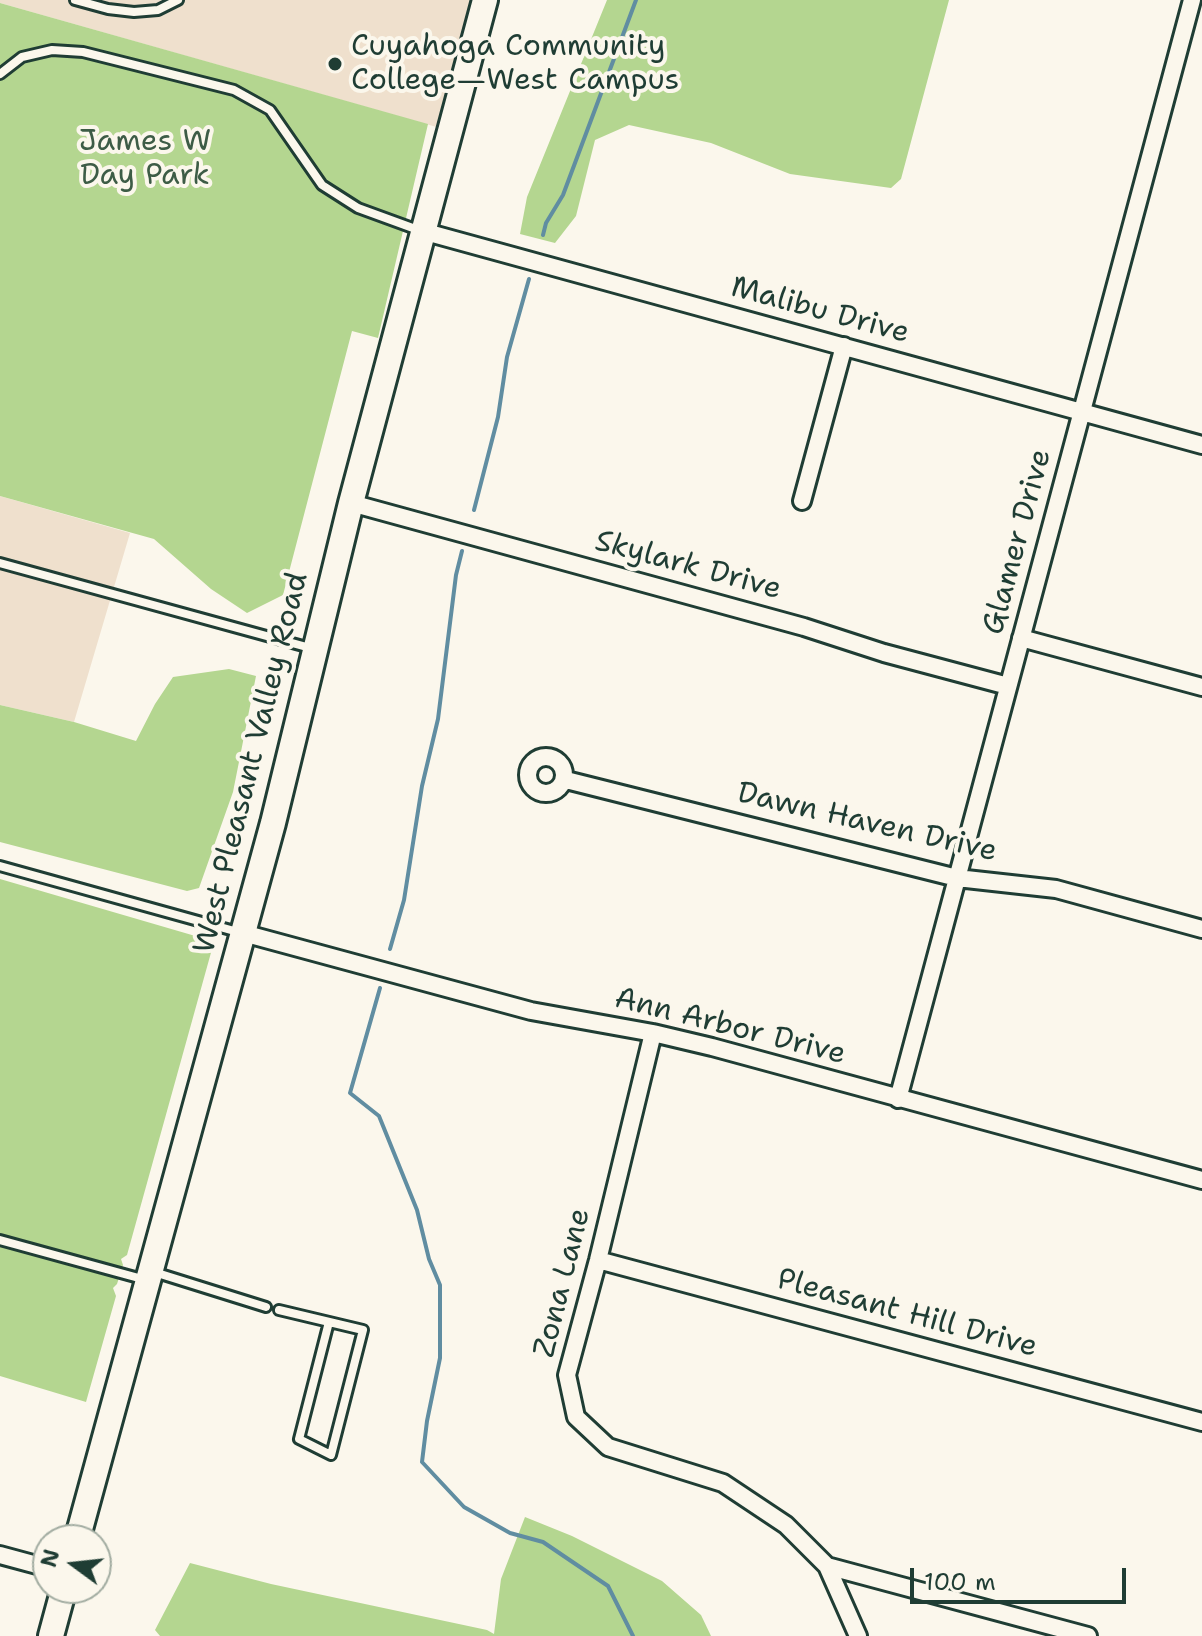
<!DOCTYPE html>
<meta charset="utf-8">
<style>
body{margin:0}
#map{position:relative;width:1202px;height:1636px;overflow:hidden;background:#fbf7ec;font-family:"Shantell Sans",sans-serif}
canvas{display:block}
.north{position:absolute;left:32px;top:1524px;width:80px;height:80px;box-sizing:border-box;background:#fbf7ec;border:2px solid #a3ada2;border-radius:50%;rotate:285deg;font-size:22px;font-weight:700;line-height:32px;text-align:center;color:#1f3d34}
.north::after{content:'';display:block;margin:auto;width:28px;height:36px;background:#1f3d34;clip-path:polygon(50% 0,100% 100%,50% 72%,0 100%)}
.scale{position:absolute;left:910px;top:1568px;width:216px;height:36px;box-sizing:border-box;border:4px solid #1f3d34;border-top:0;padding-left:10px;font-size:24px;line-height:28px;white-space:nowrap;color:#1f3d34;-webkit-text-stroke:6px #fbf7ec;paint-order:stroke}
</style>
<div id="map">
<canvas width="1202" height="1636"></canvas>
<div class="north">N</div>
<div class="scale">100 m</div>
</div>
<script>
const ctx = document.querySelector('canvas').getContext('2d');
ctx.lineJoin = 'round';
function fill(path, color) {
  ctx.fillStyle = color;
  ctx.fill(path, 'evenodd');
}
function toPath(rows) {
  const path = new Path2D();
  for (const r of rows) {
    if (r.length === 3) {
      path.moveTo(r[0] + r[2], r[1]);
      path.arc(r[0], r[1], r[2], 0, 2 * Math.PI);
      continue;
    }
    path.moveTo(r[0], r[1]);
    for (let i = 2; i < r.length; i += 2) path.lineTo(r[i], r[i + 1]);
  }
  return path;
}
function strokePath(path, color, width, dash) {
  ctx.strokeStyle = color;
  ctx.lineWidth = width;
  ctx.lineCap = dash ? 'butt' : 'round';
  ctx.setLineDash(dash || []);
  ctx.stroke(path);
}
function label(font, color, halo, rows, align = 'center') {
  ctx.font = font + ' "Shantell Sans",sans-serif';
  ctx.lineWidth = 8;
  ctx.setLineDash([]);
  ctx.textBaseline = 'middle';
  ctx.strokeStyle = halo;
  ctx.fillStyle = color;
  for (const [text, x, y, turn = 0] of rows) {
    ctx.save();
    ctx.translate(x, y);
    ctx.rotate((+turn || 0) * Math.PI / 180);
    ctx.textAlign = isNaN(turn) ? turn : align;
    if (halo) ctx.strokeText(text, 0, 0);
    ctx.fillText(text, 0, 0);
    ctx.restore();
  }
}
const built = toPath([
 [0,0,473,0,440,128,0,3],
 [0,496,130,533,74,722,0,705]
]);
const green = toPath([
 [607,0,949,0,901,179,891,188,790,174,711,143,629,125,595,140,576,216,555,243,520,234,527,197],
 [0,3,428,124,378,338,352,331,283,595,247,613,211,589,154,539,0,496],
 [229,669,256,676,233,792,199,888,187,891,0,842,0,705,74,722,136,741,155,704,173,677],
 [0,879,209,940,212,949,127,1255,121,1259,123,1265,117,1284,113,1288,116,1296,86,1402,0,1376],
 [525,1517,572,1536,662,1581,701,1615,711,1636,160,1636,155,1630,190,1563,271,1584,487,1630,494,1634,501,1579]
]);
const stream = toPath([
 [543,235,546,223,563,195,636,0],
 [474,510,498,417,507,357,529,279],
 [390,949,404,900,422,786,438,719,456,575,462,551],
 [380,988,350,1093,379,1116,417,1210,429,1259,440,1285,440,1358,427,1421,422,1462,464,1507,510,1533,543,1542,608,1586,633,1636]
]);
const lane = toPath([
 [75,0,108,9,134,12,158,10,178,0],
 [0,74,22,57,52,50,83,52,234,90,270,110,322,185,358,208,421,231],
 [0,563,314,649],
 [0,866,238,932],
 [0,1240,146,1280],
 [154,1272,266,1307],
 [279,1310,363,1330,331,1455,299,1439,329,1322]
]);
const street = toPath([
 [422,231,1202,445],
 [802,501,844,346],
 [351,503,804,627,884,653,1008,686],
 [1021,638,1202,687],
 [546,775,18],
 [566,780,957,878,1056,889,1202,929],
 [243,933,531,1011,653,1033,712,1047,1202,1180],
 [653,1033,598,1260,567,1375,576,1417,608,1447,723,1483,786,1525,827,1566,858,1636],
 [898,1099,1192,0],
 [598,1260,1202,1422],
 [0,1555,48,1568],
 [827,1566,1088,1636]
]);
const secondary = toPath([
 [77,1540,273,823,351,503,485,0],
 [51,1636,64,1588]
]);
const markers = [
 [335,64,8,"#1f3d34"]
];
const poiNames = [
 ["Cuyahoga Community",351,47],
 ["College—West Campus",351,81]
];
const parkNames = [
 ["James W",145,142],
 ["Day Park",145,176]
];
const streetNames = [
 ["Malibu Drive",820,311,15],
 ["Glamer Drive",1018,542,-75],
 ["Skylark Drive",688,566,15],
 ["West Pleasant Valley Road",252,763,-76],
 ["Dawn Haven Drive",867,823,13],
 ["Ann Arbor Drive",730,1027,14],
 ["Zona Lane",563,1283,-76],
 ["Pleasant Hill Drive",907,1314,15]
];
fill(built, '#efe0cd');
fill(green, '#b4d690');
strokePath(stream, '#608da1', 4);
strokePath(lane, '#1f3d34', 14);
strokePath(street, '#1f3d34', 22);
strokePath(secondary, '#1f3d34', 30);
strokePath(lane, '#fbf7ec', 8);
strokePath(street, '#fbf7ec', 16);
strokePath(secondary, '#fbf7ec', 24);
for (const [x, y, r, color] of markers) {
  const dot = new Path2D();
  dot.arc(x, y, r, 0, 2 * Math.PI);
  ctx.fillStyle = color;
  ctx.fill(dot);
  strokePath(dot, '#fbf7ec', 3);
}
label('30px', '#1f3d34', '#fbf7ec', poiNames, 'left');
label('30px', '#3d5c46', '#fbf7ec', parkNames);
label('30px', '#1f3d34', '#fbf7ec', streetNames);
</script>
